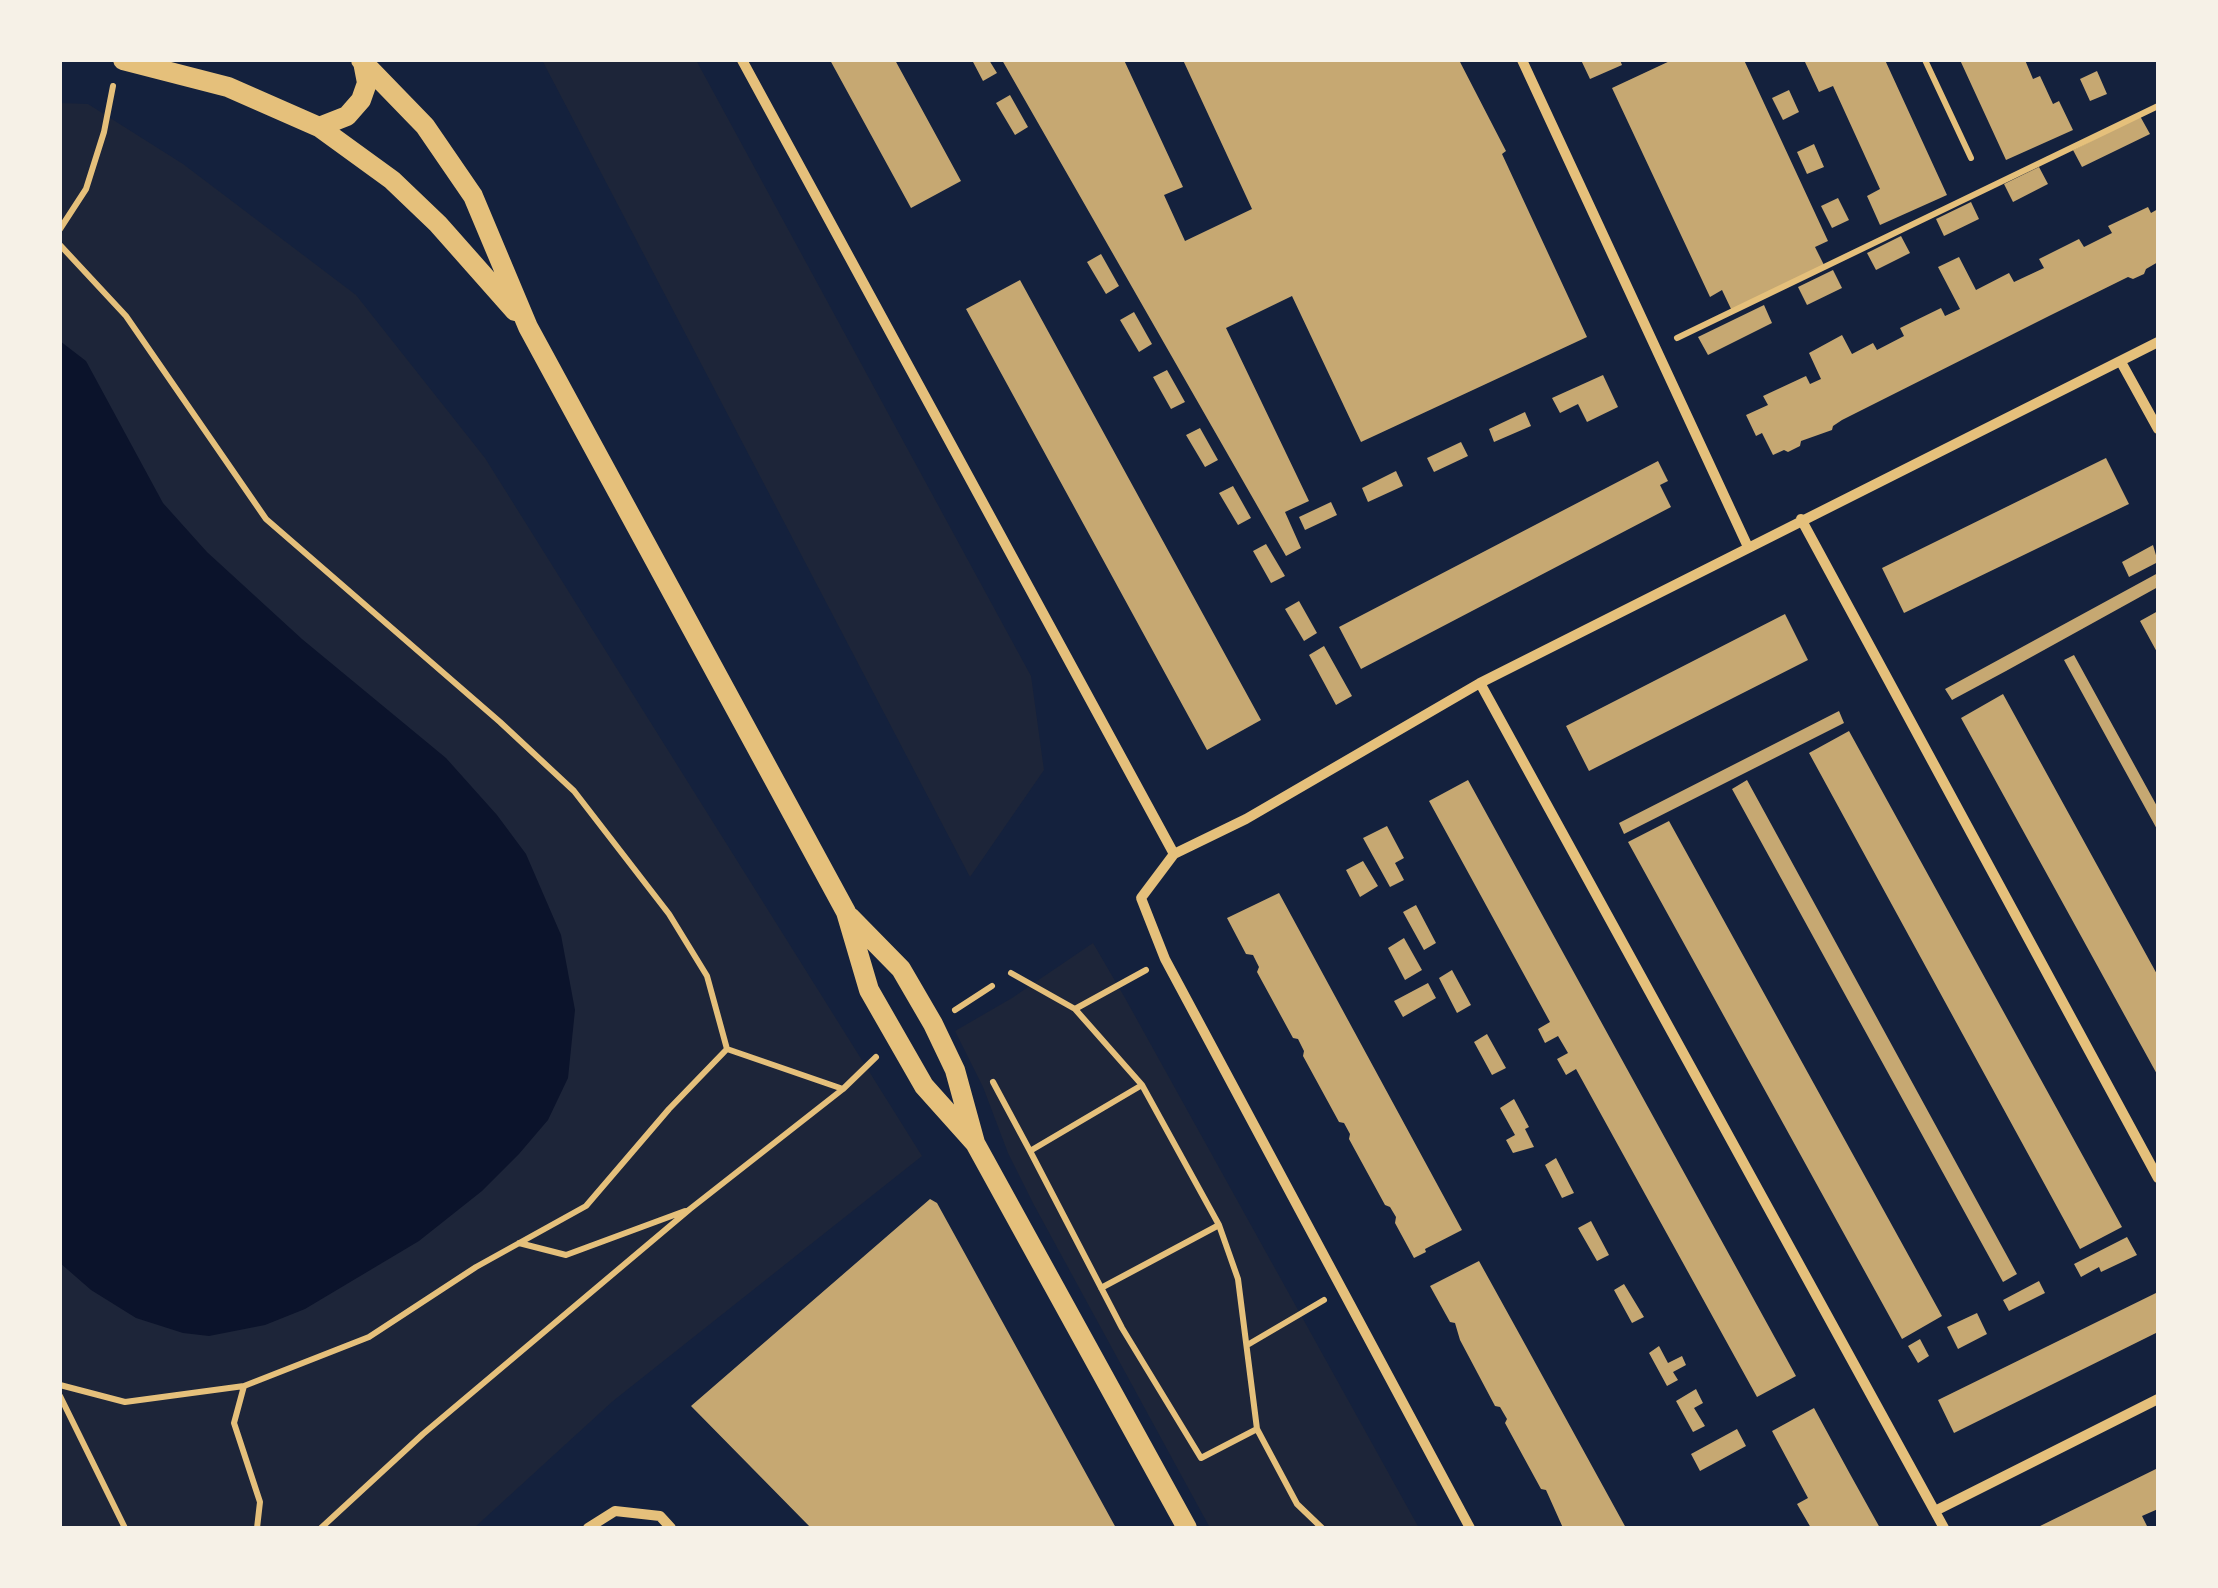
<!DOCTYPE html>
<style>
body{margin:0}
#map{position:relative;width:2218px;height:1588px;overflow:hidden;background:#14213d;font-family:Raleway,sans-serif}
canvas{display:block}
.frame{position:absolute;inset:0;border:62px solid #f6f1e7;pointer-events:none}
</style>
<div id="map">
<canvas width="2218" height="1588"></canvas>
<div class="frame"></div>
</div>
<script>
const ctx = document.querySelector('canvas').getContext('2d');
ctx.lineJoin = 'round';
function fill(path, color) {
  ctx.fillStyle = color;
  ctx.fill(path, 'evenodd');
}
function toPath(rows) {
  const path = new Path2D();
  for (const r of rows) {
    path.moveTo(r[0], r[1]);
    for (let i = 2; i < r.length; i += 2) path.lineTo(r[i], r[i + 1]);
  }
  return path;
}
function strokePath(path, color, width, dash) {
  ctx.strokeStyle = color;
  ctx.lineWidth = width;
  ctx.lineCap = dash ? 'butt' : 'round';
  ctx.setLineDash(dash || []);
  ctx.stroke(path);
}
const green = toPath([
 [542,60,696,60,1031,676,1044,770,970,877],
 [60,103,88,104,183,164,356,295,485,458,922,1156,613,1401,474,1528,60,1528],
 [1093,943,1125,998,1419,1528,1210,1528,1034,1205,1008,1153,983,1087,955,1031,1012,998]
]);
const water = toPath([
 [60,341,86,361,163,503,207,552,302,639,446,758,497,815,526,854,561,935,575,1010,568,1078,548,1120,519,1154,482,1191,419,1241,305,1309,265,1325,209,1336,183,1333,136,1318,91,1290,60,1263]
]);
const building = toPath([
 [830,60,895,60,961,181,911,208],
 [972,60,989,60,997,73,983,81],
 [1002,60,1124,60,1183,187,1164,195,1185,241,1252,209,1183,60,1459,60,1506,151,1502,154,1587,337,1361,442,1292,296,1226,328,1309,501,1285,512,1301,548,1286,556],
 [1581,60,1620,60,1622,65,1590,79],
 [1672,60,1744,60,1828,241,1815,247,1824,265,1732,311,1722,290,1710,297,1612,88],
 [1809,60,1885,60,1947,195,1880,225,1867,196,1880,189,1833,86,1819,92,1805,62],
 [1960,60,2025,60,2033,79,2040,76,2053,104,2059,101,2073,130,2006,160],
 [2097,71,2107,94,2090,101,2080,79],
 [1789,90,1799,112,1783,120,1772,98],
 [1010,95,1028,127,1015,135,996,103],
 [2140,116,2150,134,2082,167,2073,150],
 [1814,144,1824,167,1807,174,1797,152],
 [2039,167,2048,184,2013,202,2004,184],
 [1838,198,1849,220,1832,228,1821,206],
 [1971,202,1979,219,1944,236,1936,219],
 [2148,207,2151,213,2158,209,2158,262,2146,269,2144,274,2133,279,2128,277,2049,316,1842,420,1833,426,1832,430,1801,441,1800,446,1788,452,1784,450,1773,455,1762,433,1756,436,1746,415,1768,405,1763,396,1806,376,1810,384,1821,379,1809,353,1842,335,1852,354,1873,343,1877,350,1904,336,1900,328,1941,308,1945,316,1960,309,1938,267,1959,257,1976,290,2009,273,2014,282,2044,268,2039,259,2079,239,2084,247,2112,233,2108,226],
 [1901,236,1910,253,1876,270,1867,253],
 [1101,254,1119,286,1106,294,1087,262],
 [1833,270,1842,288,1807,305,1798,287],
 [1020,280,1261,720,1207,750,966,309],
 [1764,305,1772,323,1708,355,1698,337],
 [1134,312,1152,344,1139,352,1120,320],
 [1167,370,1185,402,1171,409,1153,377],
 [1603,375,1618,407,1587,422,1578,404,1560,413,1552,398],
 [1525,412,1531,426,1494,442,1489,429],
 [1200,428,1218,460,1205,467,1186,435],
 [1461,442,1468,456,1434,472,1427,458],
 [2106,458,2129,504,1904,613,1882,568],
 [1658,461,1668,481,1660,485,1671,507,1361,669,1339,627],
 [1396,471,1403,486,1368,502,1362,488],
 [1233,486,1251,518,1238,525,1219,493],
 [1331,502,1337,515,1305,530,1299,517],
 [1266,544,1285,576,1271,583,1253,551],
 [2153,545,2158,562,2129,577,2122,562],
 [2158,573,2158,587,2006,671,1952,700,1945,689],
 [1299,601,1317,633,1304,641,1285,609],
 [2158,611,2158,654,2140,621],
 [1785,614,1808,660,1589,771,1566,726],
 [1324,646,1352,696,1336,705,1309,655],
 [2074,655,2158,808,2158,831,2064,660],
 [2003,694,2158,976,2158,1076,1961,718],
 [1839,711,1844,723,1624,834,1619,823],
 [1849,731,2122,1227,2080,1249,1809,753],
 [1468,780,1796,1376,1757,1397,1576,1069,1566,1075,1557,1059,1568,1053,1558,1036,1545,1043,1538,1029,1550,1022,1429,801],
 [1747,780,1983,1212,2017,1274,2003,1282,1732,789],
 [1669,821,1942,1316,1902,1339,1628,842],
 [1387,826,1404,858,1395,863,1404,880,1390,887,1363,838],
 [1363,861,1378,886,1360,897,1346,870],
 [1279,893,1462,1230,1425,1249,1426,1252,1414,1258,1395,1223,1396,1217,1390,1207,1385,1205,1349,1139,1350,1134,1344,1123,1339,1122,1303,1056,1304,1051,1298,1039,1293,1038,1257,972,1259,967,1253,955,1246,954,1227,918],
 [1416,905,1436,943,1424,950,1403,912],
 [1404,938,1422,970,1405,980,1388,948],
 [1452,970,1471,1005,1457,1013,1439,978],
 [1428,983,1436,998,1403,1017,1394,1001],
 [1487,1034,1506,1068,1492,1075,1474,1042],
 [1514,1099,1529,1127,1525,1129,1534,1147,1513,1153,1506,1140,1515,1135,1500,1108],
 [1556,1158,1574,1193,1562,1198,1545,1165],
 [930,1199,937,1203,1116,1528,811,1528,691,1406],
 [1591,1221,1609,1255,1597,1261,1578,1228],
 [2127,1237,2137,1255,2101,1272,2099,1267,2081,1277,2074,1264],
 [1479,1261,1526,1346,1626,1528,1563,1528,1546,1490,1541,1489,1505,1423,1507,1419,1500,1407,1495,1406,1460,1340,1455,1323,1450,1322,1430,1286],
 [2039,1281,2045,1293,2009,1311,2003,1300],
 [1624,1284,1644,1317,1632,1323,1614,1290],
 [2158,1292,2158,1332,1954,1433,1938,1400],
 [1977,1313,1987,1334,1958,1349,1947,1327],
 [1920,1339,1929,1356,1918,1363,1908,1346],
 [1659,1346,1668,1363,1682,1356,1686,1365,1673,1372,1678,1380,1667,1386,1649,1353],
 [1696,1389,1703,1403,1694,1408,1705,1426,1693,1432,1676,1401],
 [1814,1408,1850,1474,1880,1528,1811,1528,1797,1504,1808,1498,1772,1431],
 [1737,1429,1746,1446,1700,1471,1691,1454],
 [2158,1468,2158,1509,2142,1516,2148,1528,2036,1528]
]);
const path = toPath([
 [1925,60,1971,158],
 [60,229,86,189,104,132,113,86],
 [60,245,126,316,266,519,500,722,574,791,669,914,707,976,727,1049],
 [1677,338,2158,106],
 [1075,1009,1146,970],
 [955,1010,992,986],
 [727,1049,843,1089],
 [993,1082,1030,1151,1142,1085,1075,1009,1011,973],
 [1030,1151,1122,1328,1201,1458,1257,1429],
 [1219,1225,1238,1279,1257,1429,1297,1504,1322,1528],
 [519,1243,566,1255,685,1211],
 [1101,1288,1219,1225,1142,1085],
 [1249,1344,1324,1300],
 [60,1385,125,1402,244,1386,369,1337,476,1267,586,1206,669,1109,727,1049],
 [244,1386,234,1423,260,1502,257,1528],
 [60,1396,125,1528],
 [321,1528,423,1434,690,1209,843,1089,876,1057]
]);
const minor = toPath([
 [742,60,1174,854,1141,898,1165,959,1470,1528],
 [1522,60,1748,547],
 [2121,362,2158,429],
 [1801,519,2158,1178],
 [1480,683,1944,1528],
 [1174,854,1246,819,1480,683,2158,342],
 [1935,1511,2158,1399],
 [588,1528,615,1511,660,1516,671,1528]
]);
const secondary = toPath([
 [123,60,228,87,319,127,392,180,438,224,515,311],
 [361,60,425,126,473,196,528,327,846,912,869,990,924,1086,975,1143],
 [319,127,347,116,361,100,367,83,363,62],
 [850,917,901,969,933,1024,955,1070,975,1143,1187,1528]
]);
fill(green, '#1d2539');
fill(water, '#0b132b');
fill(building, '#c6a872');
strokePath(path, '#e5c07b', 6);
strokePath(minor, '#e5c07b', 10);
strokePath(secondary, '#e5c07b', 20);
</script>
